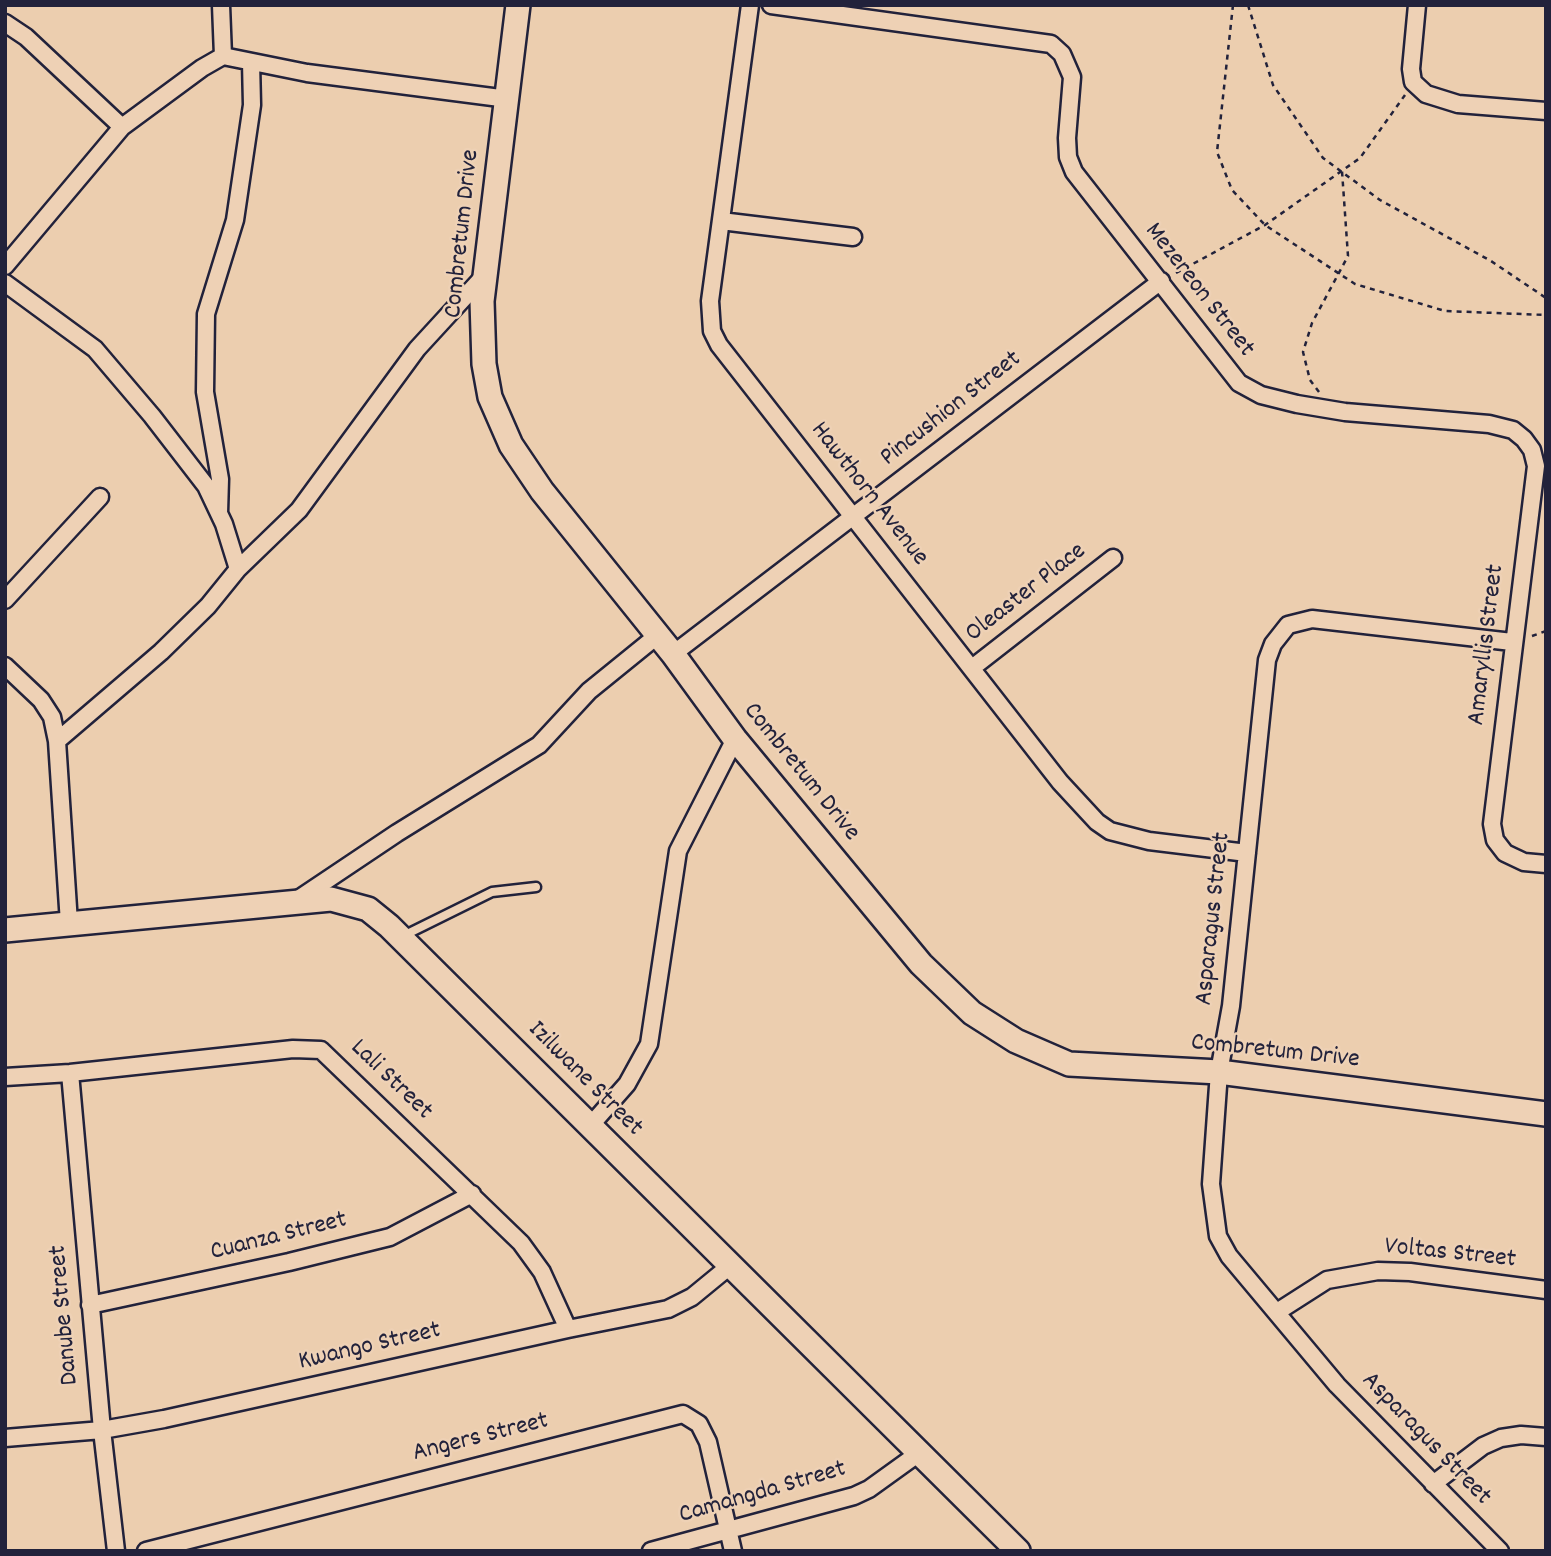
<!DOCTYPE html>
<style>
body{margin:0}
#map{position:relative;width:1551px;height:1556px;overflow:hidden;background:#ecceaf;font-family:Dekko,sans-serif}
canvas{display:block}
.frame{position:absolute;inset:0;border:7px solid #22223b;pointer-events:none}
</style>
<div id="map">
<canvas width="1551" height="1556"></canvas>
<div class="frame"></div>
</div>
<script>
const ctx = document.querySelector('canvas').getContext('2d');
ctx.lineJoin = 'round';
function toPath(rows) {
  const path = new Path2D();
  for (const r of rows) {
    path.moveTo(r[0], r[1]);
    for (let i = 2; i < r.length; i += 2) path.lineTo(r[i], r[i + 1]);
  }
  return path;
}
function strokePath(path, color, width, dash) {
  ctx.strokeStyle = color;
  ctx.lineWidth = width;
  ctx.lineCap = dash ? 'butt' : 'round';
  ctx.setLineDash(dash || []);
  ctx.stroke(path);
}
function label(font, color, halo, rows, align = 'center') {
  ctx.font = font + ' Dekko,sans-serif';
  ctx.lineWidth = 5;
  ctx.setLineDash([]);
  ctx.textBaseline = 'middle';
  ctx.strokeStyle = halo;
  ctx.fillStyle = color;
  for (const [text, x, y, turn = 0] of rows) {
    ctx.save();
    ctx.translate(x, y);
    ctx.rotate((+turn || 0) * Math.PI / 180);
    ctx.textAlign = isNaN(turn) ? turn : align;
    if (halo) ctx.strokeText(text, 0, 0);
    ctx.fillText(text, 0, 0);
    ctx.restore();
  }
}
const path = toPath([
 [1233,5,1217,152,1232,190,1265,225,1355,284,1445,311,1546,315],
 [1248,5,1273,85,1323,158,1380,200,1491,261,1546,298],
 [1176,273,1265,225,1360,158,1405,95],
 [1319,392,1310,380,1303,352,1312,323,1348,256,1342,171],
 [1532,636,1546,631]
]);
const lane = toPath([
 [403,936,492,892,536,887]
]);
const street = toPath([
 [221,5,223,56],
 [750,5,710,301,712,331,719,345,1060,782,1097,822,1110,831,1149,841,1247,853],
 [771,5,1051,44,1062,54,1072,77,1067,138,1068,157,1074,172,1239,383,1261,395,1297,404,1345,412,1489,424,1513,430,1524,439,1532,450,1536,466,1492,824,1495,840,1505,853,1524,862,1546,864],
 [1417,5,1411,69,1413,82,1426,94,1458,104,1546,111],
 [5,23,26,37,122,127],
 [721,221,853,237],
 [5,266,122,127,202,68,223,56,307,73,508,99],
 [5,283,95,349,152,416,206,486,224,524,238,569],
 [219,513,220,479,205,392,206,314,235,220,252,105,251,62],
 [5,600,100,497],
 [673,654,1161,281],
 [5,666,41,700,52,717,57,741,69,923],
 [972,668,1113,558],
 [57,741,161,652,208,606,238,569,299,510,417,349,484,276],
 [297,900,397,833,539,745,589,691,658,635],
 [70,1073,102,1430,116,1551],
 [5,1077,70,1073,293,1049,321,1050,521,1243,542,1272,568,1329],
 [590,1126,627,1084,649,1044,678,851,735,739],
 [90,1305,289,1262,390,1237,472,1194],
 [1277,1312,1327,1280,1378,1271,1410,1272,1546,1290],
 [5,1438,102,1430,164,1419,568,1329,668,1309,692,1297,731,1265],
 [1433,1484,1483,1446,1501,1438,1521,1435,1546,1437],
 [146,1551,683,1414,699,1424,708,1442,733,1551],
 [651,1551,854,1496,869,1489,919,1453],
 [1500,1551,1337,1385,1229,1256,1218,1236,1211,1184,1219,1072,1231,1006,1267,660,1273,644,1288,625,1312,619,1512,642]
]);
const secondary = toPath([
 [518,5,482,301,484,364,490,397,511,445,542,491,673,654,735,739,921,964,972,1013,1016,1041,1069,1064,1219,1072,1546,1114],
 [5,930,331,899,368,909,389,926,1018,1551]
]);
const streetNames = [
 ["Combretum Drive",464,234,-84],
 ["Mezereon Street",1198,291,52],
 ["Pincushion Street",952,410,-38],
 ["Hawthorn Avenue",868,495,52],
 ["Oleaster Place",1027,594,-38],
 ["Amaryllis Street",1488,645,-83],
 ["Combretum Drive",800,773,51],
 ["Asparagus Street",1215,919,-84],
 ["Combretum Drive",1275,1053,6],
 ["Izilwane Street",584,1080,45],
 ["Lali Street",390,1081,44],
 ["Cuanza Street",279,1238,-14],
 ["Voltas Street",1450,1255,6],
 ["Danube Street",66,1315,-95],
 ["Kwango Street",370,1348,-13],
 ["Angers Street",481,1439,-14],
 ["Asparagus Street",1425,1440,46],
 ["Camangda Street",763,1494,-16]
];
strokePath(lane, '#22223b', 13);
strokePath(street, '#22223b', 21);
strokePath(secondary, '#22223b', 28);
strokePath(path, '#22223b', 2.5, [5, 5]);
strokePath(lane, '#eed1b5', 8);
strokePath(street, '#eed1b5', 16);
strokePath(secondary, '#eed1b5', 23);
label('26px', '#22223b', '#eed1b5', streetNames);
</script>
